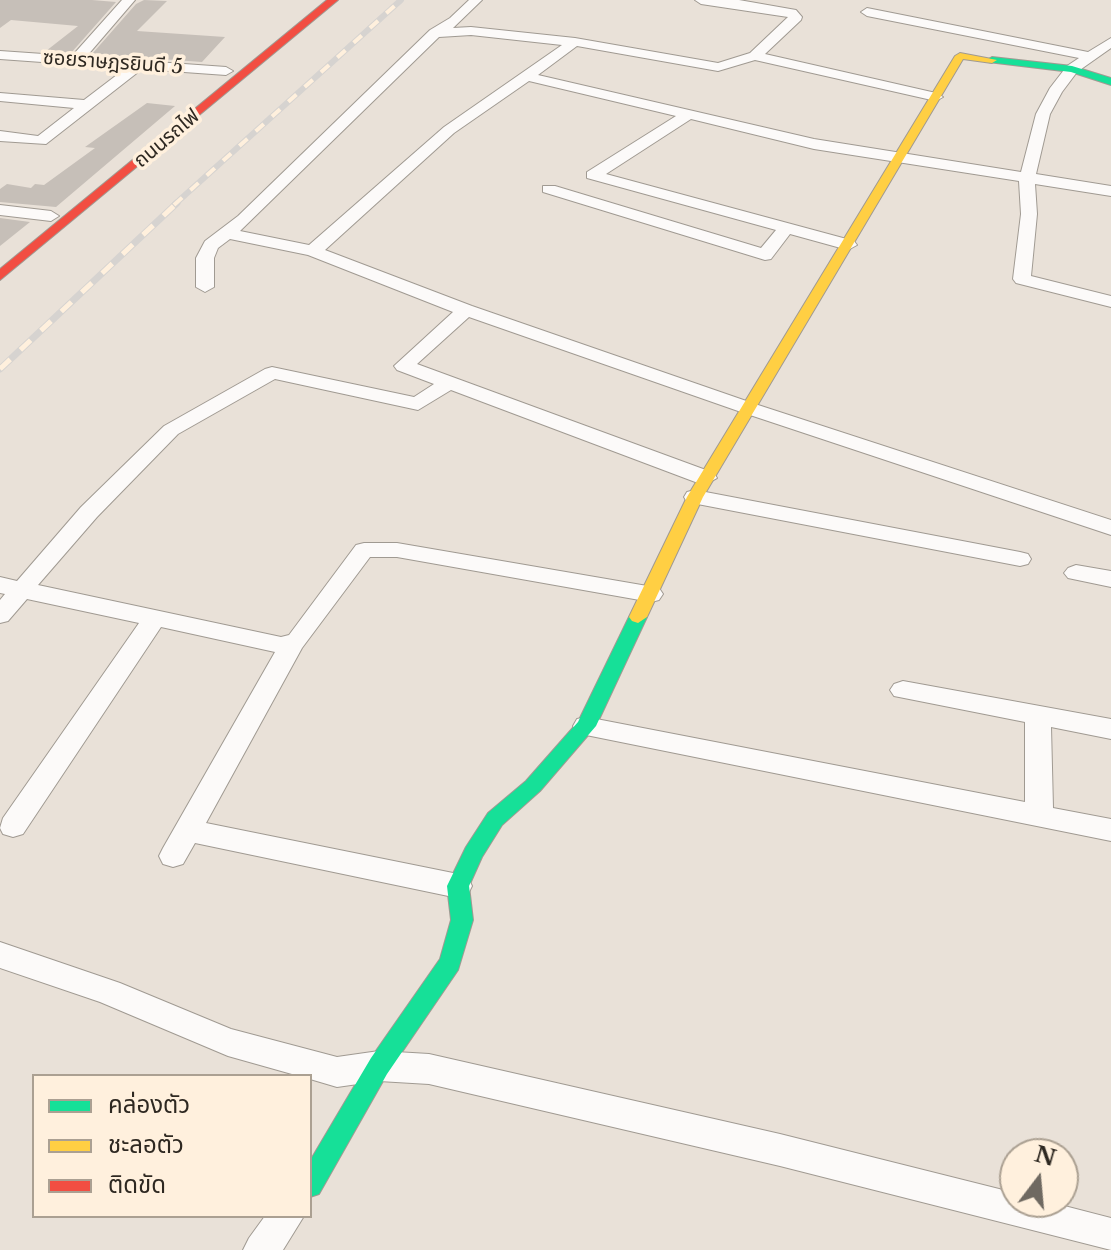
<!DOCTYPE html>
<meta charset="utf-8">
<style>
body{margin:0}
#map{position:relative;width:1111px;height:1250px;overflow:hidden;background:#e9e1d8;font-family:"Libre Baskerville","Noto Sans Thai",serif}
canvas{display:block}
.legend{position:absolute;left:32px;top:1074px;width:280px;height:144px;box-sizing:border-box;background:#fff0dd;border:2px solid #aba092;margin:0;padding:10px 14px;list-style:none;font-size:24px;color:#2e2821}
.legend li{display:flex;align-items:center;gap:16px;height:40px}
.legend b{width:40px;border:2px solid #aba092}
.north{position:absolute;left:999px;top:1138px;width:80px;height:80px;box-sizing:border-box;background:#fff0dd;border:2px solid #aba092;border-radius:50%;rotate:16deg;font-size:22px;font-weight:700;line-height:32px;text-align:center;color:#2e2821}
.north::after{content:'';display:block;margin:auto;width:28px;height:36px;background:#6f6961;clip-path:polygon(50% 0,100% 100%,50% 72%,0 100%)}
</style>
<div id="map">
<canvas width="1111" height="1250"></canvas>
<ul class="legend">
<li><b style="height:10px;background:#16e098"></b>คล่องตัว</li>
<li><b style="height:10px;background:#ffcf43"></b>ชะลอตัว</li>
<li><b style="height:10px;background:#f24e42"></b>ติดขัด</li>
</ul>
<div class="north">N</div>
</div>
<script>
const ctx = document.querySelector('canvas').getContext('2d');
ctx.lineJoin = 'round';
function fill(path, color) {
  ctx.fillStyle = color;
  ctx.fill(path, 'evenodd');
}
function toPath(rows) {
  const path = new Path2D();
  for (const r of rows) {
    path.moveTo(r[0], r[1]);
    for (let i = 2; i < r.length; i += 2) path.lineTo(r[i], r[i + 1]);
  }
  return path;
}
function strokePath(path, color, width, dash) {
  ctx.strokeStyle = color;
  ctx.lineWidth = width;
  ctx.lineCap = dash ? 'butt' : 'round';
  ctx.setLineDash(dash || []);
  ctx.stroke(path);
}
function label(font, color, halo, rows, align = 'center') {
  ctx.font = font + ' "Libre Baskerville","Noto Sans Thai",serif';
  ctx.lineWidth = 7;
  ctx.setLineDash([]);
  ctx.textBaseline = 'middle';
  ctx.strokeStyle = halo;
  ctx.fillStyle = color;
  for (const [text, x, y, turn = 0] of rows) {
    ctx.save();
    ctx.translate(x, y);
    ctx.rotate((+turn || 0) * Math.PI / 180);
    ctx.textAlign = isNaN(turn) ? turn : align;
    if (halo) ctx.strokeText(text, 0, 0);
    ctx.fillText(text, 0, 0);
    ctx.restore();
  }
}
const building = toPath([
 [0,0,92,0,116,2,71,53,46,51,78,26,11,20,0,28],
 [144,0,167,1,137,31,225,37,202,62,92,54,136,4],
 [147,103,175,106,56,207,0,202,0,189,7,184,31,188,35,184,44,185,95,148,85,147],
 [0,218,30,222,0,246]
]);
const street = toPath([
 [122,0,135,0,86,57,226,67,233,71,226,75,142,69,46,144,0,141,0,131,38,136,74,108,0,101,0,93,84,100,126,68,0,59,0,51,72,56,122,0],
 [469,0,482,0,453,28,471,27,575,38,718,63,750,53,788,17,701,4,695,0,739,0,796,10,802,17,801,20,765,54,936,93,943,97,936,101,755,60,718,71,577,46,538,75,814,139,1021,172,1036,114,1050,88,1067,66,1079,58,867,16,861,12,867,8,1088,52,1111,38,1111,48,1077,72,1062,92,1050,114,1036,174,1111,186,1111,196,1035,184,1037,214,1031,276,1111,296,1111,307,1016,283,1013,279,1021,214,1019,181,814,149,691,119,606,174,854,241,857,245,848,250,790,234,771,259,765,260,543,192,543,186,555,186,761,248,776,230,587,178,587,172,676,116,529,81,454,133,325,250,472,306,755,404,1111,520,1111,535,741,412,469,317,417,364,714,473,717,478,706,484,698,483,451,390,418,410,275,379,178,434,97,517,38,585,281,637,289,635,356,545,364,543,397,543,659,588,663,594,659,600,651,602,397,557,370,557,302,648,206,823,458,874,468,878,472,886,468,894,458,898,195,843,183,864,173,867,163,864,159,856,163,848,275,652,161,627,23,834,13,837,3,834,0,828,3,818,139,623,27,599,8,621,0,623,0,600,5,594,0,593,0,577,17,581,81,507,164,426,265,369,272,367,414,397,434,384,397,370,394,366,453,312,308,255,230,239,218,248,214,258,214,287,205,292,196,287,196,258,205,241,238,216,430,30,450,18,469,0],
 [471,35,562,45,444,127,309,245,240,231,439,37,471,35],
 [0,205,51,211,59,216,51,221,0,215,0,205],
 [695,490,1020,552,1028,554,1031,559,1028,564,1020,566,687,502,684,497,687,492,695,490],
 [1076,565,1111,571,1111,587,1068,578,1064,573,1068,568,1076,565],
 [903,681,1111,719,1111,739,1051,727,1053,808,1111,819,1111,841,586,735,577,733,573,726,577,719,586,717,1025,802,1025,722,894,696,890,690,894,684,903,681],
 [0,942,120,983,231,1029,337,1057,379,1051,429,1054,780,1134,1015,1193,1015,1202,1049,1202,1111,1218,1111,1250,780,1166,429,1084,379,1081,337,1087,310,1079,310,1076,299,1076,228,1056,100,1002,0,968,0,942],
 [265,1216,304,1216,283,1250,243,1250,249,1238,265,1216]
]);
const fast = toPath([
 [992,57,1072,66,1111,78,1111,85,1071,72,988,62,987,60,992,57],
 [638,611,647,617,596,726,540,791,502,825,482,857,469,886,473,920,458,970,387,1074,319,1194,310,1197,310,1161,371,1058,440,959,451,920,447,886,466,847,488,813,526,781,578,722,629,617,638,611]
]);
const slow = toPath([
 [960,53,997,60,992,63,963,59,703,497,647,617,638,623,632,621,629,617,687,497,955,56,960,53]
]);
const jam = toPath([
 [327,0,338,0,0,280,0,269,327,0]
]);
const railFar1 = toPath([
 [174,205,401,0]
]);
const rail = toPath([
 [0,369,177,203]
]);
const farStreetnames = [
 ["ซอยราษฎรยินดี 5",113,63,4],
 ["ถนนรถไฟ",167,139,-40]
];
fill(building, '#c6bfb8');
strokePath(street, '#a09a92', 2);
strokePath(fast, '#a09a92', 2);
strokePath(slow, '#a09a92', 2);
strokePath(jam, '#a09a92', 2);
fill(street, '#fcfaf9');
fill(fast, '#16e098');
fill(slow, '#ffcf43');
fill(jam, '#f24e42');
strokePath(railFar1, '#d6d3d0', 6);
strokePath(rail, '#d6d3d0', 7);
strokePath(railFar1, '#fff0dd', 4, [11]);
strokePath(rail, '#fff0dd', 5, [14]);
label('20px', '#2e2821', '#fff0dd', farStreetnames);
</script>
